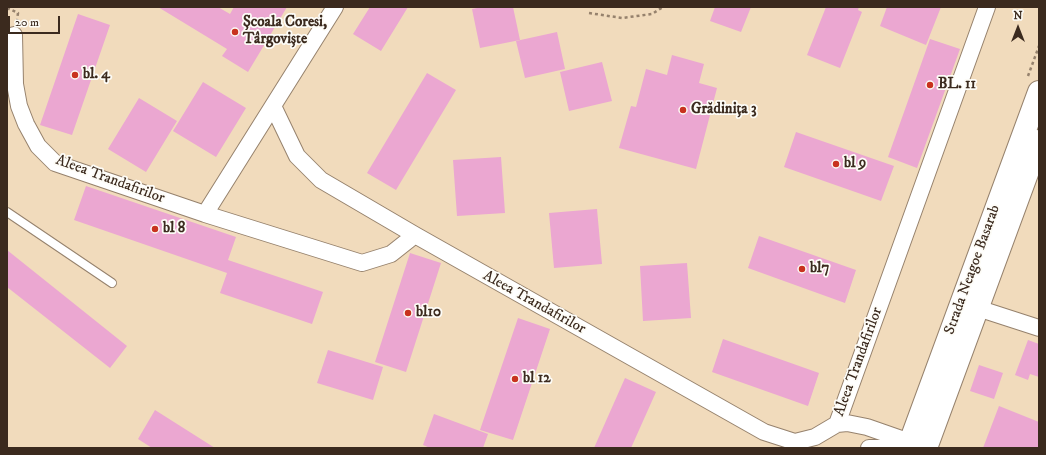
<!DOCTYPE html>
<meta charset="utf-8">
<style>
body{margin:0}
#map{position:relative;width:1046px;height:455px;overflow:hidden;background:#f1dbbc;font-family:"IM FELL DW Pica",serif}
canvas{display:block}
.frame{position:absolute;inset:0;border:8px solid #3b2a1e;pointer-events:none}
.north{position:absolute;left:998px;top:8px;width:40px;height:40px;-webkit-text-stroke:3px #fdfcf7;paint-order:stroke;rotate:0deg;font-size:11px;font-weight:700;line-height:16px;text-align:center;color:#3b2a1e}
.north::after{content:'';display:block;margin:auto;width:14px;height:18px;background:#3b2a1e;clip-path:polygon(50% 0,100% 100%,50% 72%,0 100%)}
.scale{position:absolute;left:8px;top:16px;width:52px;height:18px;box-sizing:border-box;border:2px solid #3b2a1e;border-top:0;padding-left:5px;font-size:12px;line-height:14px;white-space:nowrap;color:#3b2a1e;-webkit-text-stroke:3px #fdfcf7;paint-order:stroke}
</style>
<div id="map">
<canvas width="1046" height="455"></canvas>
<div class="frame"></div>
<div class="north">N</div>
<div class="scale">20 m</div>
</div>
<script>
const ctx = document.querySelector('canvas').getContext('2d');
ctx.lineJoin = 'round';
function fill(path, color) {
  ctx.fillStyle = color;
  ctx.fill(path, 'evenodd');
}
function toPath(rows) {
  const path = new Path2D();
  for (const r of rows) {
    path.moveTo(r[0], r[1]);
    for (let i = 2; i < r.length; i += 2) path.lineTo(r[i], r[i + 1]);
  }
  return path;
}
function strokePath(path, color, width, dash) {
  ctx.strokeStyle = color;
  ctx.lineWidth = width;
  ctx.lineCap = dash ? 'butt' : 'round';
  ctx.setLineDash(dash || []);
  ctx.stroke(path);
}
function label(font, color, halo, rows, align = 'center') {
  ctx.font = font + ' "IM FELL DW Pica",serif';
  ctx.lineWidth = 3.5;
  ctx.setLineDash([]);
  ctx.textBaseline = 'middle';
  ctx.strokeStyle = halo;
  ctx.fillStyle = color;
  for (const [text, x, y, turn = 0] of rows) {
    ctx.save();
    ctx.translate(x, y);
    ctx.rotate((+turn || 0) * Math.PI / 180);
    ctx.textAlign = isNaN(turn) ? turn : align;
    if (halo) ctx.strokeText(text, 0, 0);
    ctx.fillText(text, 0, 0);
    ctx.restore();
  }
}
const building = toPath([
 [158,7,218,7,230,14,234,7,287,7,248,72,222,56,227,49],
 [370,7,408,7,381,51,353,34],
 [482,7,513,7,520,40,480,48,472,9],
 [715,7,751,7,741,32,710,21],
 [826,7,859,7,858,10,862,12,840,68,807,55],
 [887,7,941,7,926,45,880,26],
 [78,14,110,25,72,135,40,125],
 [557,32,565,69,525,78,516,41],
 [930,39,960,49,917,168,888,157],
 [672,55,704,64,699,83,717,88,696,169,619,148,631,106,636,107,646,69,667,75],
 [602,62,612,101,569,111,560,72],
 [427,73,456,90,396,190,367,173],
 [203,82,246,108,216,157,173,131],
 [139,98,177,121,146,172,108,149],
 [796,132,894,166,881,201,784,167],
 [501,157,505,213,457,216,453,160],
 [86,186,236,237,228,260,323,292,312,324,220,293,227,273,74,220],
 [597,209,602,264,554,268,549,213],
 [759,236,856,270,845,303,748,268],
 [7,250,127,346,110,368,7,287],
 [410,253,441,263,406,372,375,362],
 [687,263,691,318,643,321,640,266],
 [518,318,550,329,513,440,480,430],
 [723,339,819,373,808,406,712,372],
 [1028,340,1039,344,1039,377,1030,374,1028,380,1015,375],
 [328,350,383,367,373,400,317,383],
 [979,365,1003,373,994,399,970,391],
 [625,378,656,392,631,448,594,448],
 [999,406,1039,422,1039,448,983,448],
 [155,410,215,448,152,448,138,439],
 [434,414,488,434,483,448,430,448,423,445]
]);
const path = toPath([
 [7,8,18,13,17,20],
 [589,13,622,18,652,14,663,7],
 [1028,76,1039,46]
]);
const lane = toPath([
 [7,212,112,283]
]);
const street = toPath([
 [14,35,15,84,19,106,26,124,38,146,55,163,205,214,362,263,391,254,415,235],
 [273,106,297,156,321,180,415,235,764,432,795,442,815,437,837,424,987,7],
 [205,214,335,7],
 [968,305,1039,328],
 [837,424,847,423,867,427,910,442,919,447],
 [869,448,905,448]
]);
const secondary = toPath([
 [908,448,1039,92],
 [926,448,1039,141]
]);
const markers = [
 [235,32,4,"#c8321e"],
 [75,75,4,"#c8321e"],
 [930,85,4,"#c8321e"],
 [683,110,4,"#c8321e"],
 [836,164,4,"#c8321e"],
 [155,229,4,"#c8321e"],
 [802,269,4,"#c8321e"],
 [408,313,4,"#c8321e"],
 [515,379,4,"#c8321e"]
];
const poiNames = [
 ["Școala Coresi,",243,23],
 ["Târgoviște",243,40],
 ["bl. 4",83,75],
 ["BL. 11",938,85],
 ["Grădinița 3",691,110],
 ["bl 9",844,164],
 ["bl 8",163,229],
 ["bl7",810,269],
 ["bl10",416,313],
 ["bl 12",523,379]
];
const streetNames = [
 ["Aleea Trandafirilor",110,180,20],
 ["Strada Neagoe Basarab",973,270,-70],
 ["Aleea Trandafirilor",534,303,29],
 ["Aleea Trandafirilor",859,362,-70]
];
fill(building, '#eba7d1');
strokePath(lane, '#96826d', 10);
strokePath(street, '#96826d', 18);
strokePath(secondary, '#96826d', 24);
strokePath(path, '#96826d', 2.5, [3, 3]);
strokePath(lane, '#fff', 8);
strokePath(street, '#fff', 16);
strokePath(secondary, '#fff', 22);
for (const [x, y, r, color] of markers) {
  const dot = new Path2D();
  dot.arc(x, y, r, 0, 2 * Math.PI);
  ctx.fillStyle = color;
  ctx.fill(dot);
  strokePath(dot, '#fdfcf7', 1.5);
}
label('bold 15px', '#3b2a1e', '#fdfcf7', poiNames, 'left');
label('15px', '#3b2a1e', '#fdfcf7', streetNames);
</script>
